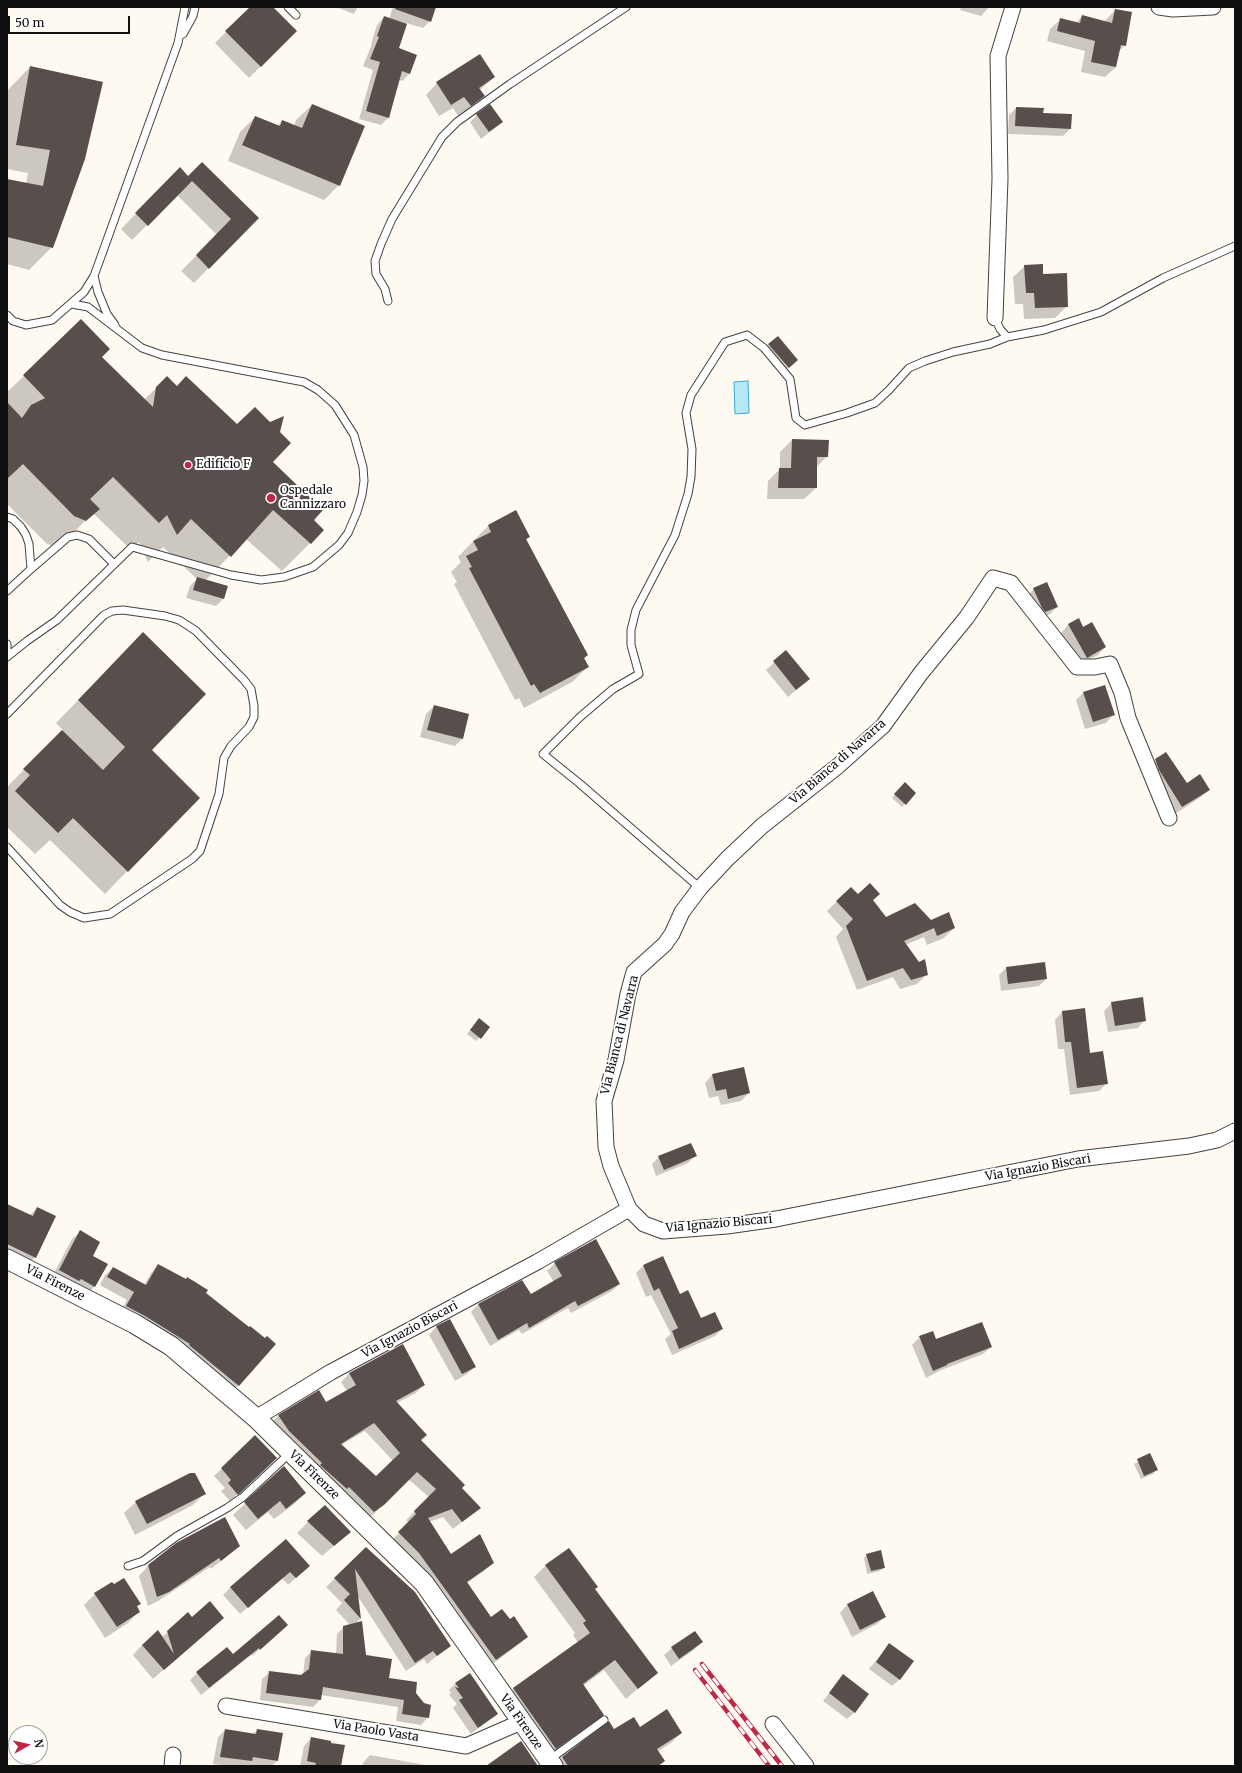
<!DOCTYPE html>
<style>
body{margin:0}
#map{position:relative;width:1242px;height:1773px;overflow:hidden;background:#fffaf1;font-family:Merriweather,serif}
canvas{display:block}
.frame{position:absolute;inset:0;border:8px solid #0f0f0f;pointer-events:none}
.north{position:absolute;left:8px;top:1725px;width:40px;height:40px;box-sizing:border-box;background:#fff;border:1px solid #9f9f9f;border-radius:50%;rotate:82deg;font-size:11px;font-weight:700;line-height:16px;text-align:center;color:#0f0f0f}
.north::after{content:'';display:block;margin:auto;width:14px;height:18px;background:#bf2746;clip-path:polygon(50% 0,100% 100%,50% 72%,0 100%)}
.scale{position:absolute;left:8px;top:16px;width:122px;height:18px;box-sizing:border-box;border:2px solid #0f0f0f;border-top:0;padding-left:5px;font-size:12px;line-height:14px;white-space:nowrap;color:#0f0f0f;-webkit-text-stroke:3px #fff;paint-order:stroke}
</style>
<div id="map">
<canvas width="1242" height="1773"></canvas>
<div class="frame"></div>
<div class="north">N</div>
<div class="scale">50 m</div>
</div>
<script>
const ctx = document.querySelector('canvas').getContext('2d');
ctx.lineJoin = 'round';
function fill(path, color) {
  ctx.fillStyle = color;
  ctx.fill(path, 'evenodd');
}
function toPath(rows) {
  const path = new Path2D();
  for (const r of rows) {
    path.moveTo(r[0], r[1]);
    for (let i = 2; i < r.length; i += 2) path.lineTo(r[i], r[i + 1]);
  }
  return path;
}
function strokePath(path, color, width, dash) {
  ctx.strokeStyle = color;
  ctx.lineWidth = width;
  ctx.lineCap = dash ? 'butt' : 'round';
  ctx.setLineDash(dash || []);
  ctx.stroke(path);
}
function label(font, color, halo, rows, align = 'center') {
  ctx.font = font + ' Merriweather,serif';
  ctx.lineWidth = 4;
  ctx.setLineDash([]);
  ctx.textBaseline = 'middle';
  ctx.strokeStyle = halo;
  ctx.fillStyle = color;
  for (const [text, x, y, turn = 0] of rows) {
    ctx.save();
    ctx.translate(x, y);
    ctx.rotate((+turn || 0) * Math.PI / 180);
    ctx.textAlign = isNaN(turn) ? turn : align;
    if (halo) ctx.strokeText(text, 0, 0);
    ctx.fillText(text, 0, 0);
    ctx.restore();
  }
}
const water = toPath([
 [748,381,749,413,735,414,734,382,748,381]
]);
const shadow = toPath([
 [251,7,272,7,296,31,249,78,215,43],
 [336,7,358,7,354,14],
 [393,7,435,7,430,21,423,28,406,23,398,49,409,74,402,81,399,80,389,117,381,125,359,119,373,70,363,66,372,44,371,44,377,25,384,17,389,19],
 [961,7,989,7,981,16,960,10],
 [1115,10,1125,45,1118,52,1116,67,1105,77,1081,72,1085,51,1047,41,1050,29,1061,19,1076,23,1082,16,1104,22],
 [30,67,102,82,52,247,29,270,7,264,7,180,26,184,28,173,7,169,7,91],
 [494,77,480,90,483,96,472,107,459,117,453,108,439,116,426,95,437,83],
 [312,105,339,185,324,200,228,161,240,132,255,117,277,126,282,121,294,126,296,120],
 [1016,108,1042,114,1070,129,1063,136,1008,134,1009,115],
 [477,115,502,122,481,139,470,122],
 [180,169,188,177,257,218,194,283,181,271,217,235,177,195,132,240,121,229],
 [1025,266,1042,275,1067,306,1055,318,1024,319,1023,304,1015,304,1013,277],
 [769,345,790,366,782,373,762,351],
 [100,357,144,400,167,377,177,387,271,462,313,520,323,530,282,571,246,539,205,581,223,599,216,606,186,598,190,586,197,579,163,547,148,562,139,542,131,550,93,513,57,549,46,543,7,504,7,392,24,376],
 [792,440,828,441,827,456,816,468,816,488,804,499,767,499,768,481,780,469,780,452],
 [516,511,529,537,526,540,587,655,583,659,588,667,572,682,524,708,519,698,515,700,454,584,457,582,451,572,461,562,458,557,488,526],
 [1034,589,1057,607,1050,614,1038,619,1027,596],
 [1078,620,1083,628,1105,647,1098,655,1078,665,1061,633,1068,625],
 [786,651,801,686,788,697,766,670],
 [121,656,150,750,127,871,105,894,50,840,35,854,7,827,8,799,7,787,63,730,56,723],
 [1083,693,1113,715,1106,723,1085,729,1076,700],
 [434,706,462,739,455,746,420,737,426,714],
 [1165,753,1186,784,1208,790,1201,797,1175,814,1148,768],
 [901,787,905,804,902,807,892,798],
 [851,888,858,896,872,900,886,918,930,921,954,928,944,938,927,945,924,937,905,945,927,974,917,984,900,989,893,977,857,990,836,937,843,929,827,911],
 [1006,968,1046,979,1039,986,1001,991,999,975],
 [1112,1003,1145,1020,1138,1028,1108,1032,1104,1011],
 [1084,1010,1089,1054,1107,1083,1099,1091,1070,1095,1064,1049,1058,1049,1055,1020,1062,1012],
 [476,1023,488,1028,476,1041,467,1034],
 [712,1075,749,1093,741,1101,721,1105,718,1096,709,1098,705,1083],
 [695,1156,688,1163,656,1176,652,1164,659,1157],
 [7,1205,30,1215,37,1208,35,1257,28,1264,7,1254],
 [80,1232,91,1257,95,1286,87,1294,52,1277,72,1239],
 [555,1263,619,1284,612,1291,571,1313,568,1308,522,1334,519,1330,490,1346,471,1312,478,1305,522,1281,530,1295,554,1282,547,1271],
 [158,1265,205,1293,265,1340,275,1344,231,1393,119,1314,127,1300,100,1285,105,1275,113,1268,144,1285,151,1273],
 [643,1266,679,1295,700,1319,722,1329,715,1336,672,1355,665,1339,671,1334,651,1295,646,1297,636,1273],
 [449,1320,475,1366,467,1374,455,1381,429,1335,436,1327],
 [920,1337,936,1340,991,1347,983,1354,941,1370,926,1378,912,1345],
 [350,1373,424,1385,416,1393,397,1403,420,1440,460,1488,480,1508,453,1529,443,1517,429,1522,451,1555,493,1563,484,1571,467,1583,491,1618,509,1620,527,1637,518,1645,487,1668,391,1541,409,1523,406,1520,429,1497,408,1479,374,1514,365,1520,270,1424,278,1416,318,1392,326,1404,347,1391,341,1382],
 [365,1431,393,1461,376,1477,341,1445],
 [255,1437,268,1466,230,1501,221,1491,225,1488,214,1476],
 [1149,1455,1156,1470,1153,1474,1141,1479,1134,1464],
 [284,1467,305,1493,294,1504,274,1519,268,1512,246,1530,233,1515],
 [204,1494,193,1505,135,1535,124,1513,136,1502],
 [308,1522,350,1532,322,1556,297,1533],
 [239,1546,211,1569,210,1567,158,1601,148,1606,139,1576,148,1566],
 [366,1548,449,1646,427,1664,424,1659,406,1671,357,1595,360,1619,355,1624,365,1656,388,1679,415,1693,428,1717,421,1725,396,1721,398,1707,321,1695,320,1700,313,1707,260,1700,262,1679,270,1672,303,1675,305,1658,312,1651,336,1654,337,1634,344,1627,350,1625,336,1610,342,1603,326,1587],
 [569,1549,594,1589,657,1672,626,1699,604,1670,583,1686,603,1715,592,1726,544,1759,502,1700,513,1689,578,1643,573,1635,575,1633,534,1577,545,1566],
 [867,1554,884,1567,880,1571,867,1574,864,1558],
 [308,1566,288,1585,282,1578,240,1614,223,1595,231,1587],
 [872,1592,885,1617,877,1624,852,1637,840,1613,847,1605],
 [95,1594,140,1604,136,1607,139,1611,128,1623,105,1638,84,1605],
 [192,1618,213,1627,153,1679,133,1655,142,1645,162,1637,168,1632],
 [287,1625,252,1656,251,1655,201,1695,190,1680,197,1673,233,1655],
 [701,1642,694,1650,671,1666,664,1655,672,1648],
 [890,1644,900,1679,892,1686,869,1669],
 [843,1676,855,1712,847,1719,823,1701],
 [456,1683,496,1714,471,1734,453,1708,457,1704,449,1695,451,1693,449,1690],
 [608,1723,614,1731,640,1728,681,1733,671,1743,657,1752,664,1761,659,1766,554,1766,562,1758],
 [225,1730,253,1734,257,1730,277,1761,272,1766,228,1766,213,1764,218,1737],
 [311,1738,340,1766,300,1766,304,1746],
 [370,1755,431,1766,362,1766,363,1763]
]);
const building = toPath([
 [250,7,273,7,297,31,261,67,225,31],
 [396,7,436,7,431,22,395,9],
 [1115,9,1132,12,1126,46,1121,45,1116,67,1091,62,1095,41,1057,31,1060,18,1080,23,1082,15,1112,23],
 [384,16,407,24,399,48,417,55,410,74,402,71,389,118,366,111,380,62,370,59,379,37,377,36],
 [480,54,495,77,479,88,485,96,471,106,464,97,451,105,436,82],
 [30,66,103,82,85,159,53,248,7,237,7,179,43,186,50,150,16,145],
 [312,104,365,126,340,186,242,145,255,116,280,126,282,120,302,128],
 [490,104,503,122,489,132,476,114],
 [1016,107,1044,108,1043,113,1072,114,1071,129,1015,126],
 [202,162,259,218,209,269,196,255,231,219,192,181,148,226,135,213,180,167,188,176],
 [1043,264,1043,274,1067,273,1068,307,1035,308,1034,293,1026,293,1024,265],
 [81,319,110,349,102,357,153,407,156,387,167,376,177,386,186,376,237,424,255,407,270,422,284,416,280,432,291,443,273,462,323,510,314,520,324,530,311,544,273,510,231,557,191,519,177,535,167,515,159,523,113,477,90,499,100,509,86,521,74,516,23,464,7,479,7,402,22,418,31,405,45,398,23,375],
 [778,336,798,360,789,368,768,344],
 [792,439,829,440,828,457,817,457,817,488,778,488,779,468,791,468],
 [516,510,530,537,526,539,588,655,584,658,589,667,540,693,534,684,531,686,469,568,472,567,466,556,478,550,473,541,491,532,488,525],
 [197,577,228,586,224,599,193,590],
 [1047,582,1058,607,1045,612,1042,608,1033,588],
 [1079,618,1083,627,1092,622,1106,647,1087,658,1068,624],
 [143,632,206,694,152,750,200,798,128,872,73,818,58,833,15,791,30,775,23,769,62,730,103,770,125,747,78,700],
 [786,650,810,679,796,690,773,661],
 [1105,685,1115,715,1093,722,1083,692],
 [434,705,469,714,463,739,427,730],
 [1166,752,1187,783,1200,774,1210,790,1182,807,1159,770,1155,759],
 [905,782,916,793,906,805,894,794],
 [870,883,880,894,873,900,886,917,915,903,931,920,949,912,955,928,937,936,934,928,904,941,919,962,925,959,928,975,911,980,903,968,867,981,846,926,853,919,836,901,851,887,858,894],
 [1045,962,1047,979,1008,984,1006,967],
 [1143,997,1146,1021,1115,1026,1111,1002],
 [1085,1008,1090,1053,1103,1051,1108,1084,1077,1088,1071,1042,1065,1042,1062,1011],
 [479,1018,490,1027,481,1039,470,1030],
 [744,1067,750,1093,728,1099,726,1089,716,1091,712,1074],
 [691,1143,697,1156,664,1170,658,1156],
 [7,1204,33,1216,37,1207,56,1216,36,1258,7,1244],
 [80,1230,100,1242,93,1256,108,1264,95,1287,81,1279,79,1281,59,1270],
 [596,1239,620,1284,578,1306,575,1301,529,1328,527,1323,498,1340,478,1304,522,1280,531,1294,562,1276,554,1262],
 [663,1256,680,1294,688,1290,701,1318,715,1312,723,1329,679,1349,672,1331,678,1328,659,1288,654,1291,643,1265],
 [158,1264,186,1279,187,1277,208,1290,206,1293,249,1327,250,1326,265,1338,267,1336,276,1344,239,1386,189,1345,190,1344,145,1316,126,1306,134,1292,107,1277,113,1267,146,1285],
 [450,1319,476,1367,462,1374,436,1326],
 [982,1322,992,1347,947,1364,947,1365,933,1371,919,1336,933,1331,936,1339],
 [403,1344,425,1385,396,1401,427,1435,421,1440,465,1485,462,1488,481,1508,462,1522,452,1509,428,1518,451,1554,480,1534,494,1563,467,1582,491,1617,502,1609,510,1619,514,1616,528,1637,496,1660,419,1553,398,1532,416,1514,414,1511,436,1489,417,1472,384,1505,374,1512,349,1487,347,1489,320,1465,322,1463,289,1431,278,1415,319,1390,326,1402,356,1385,349,1373],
 [374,1423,400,1453,376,1476,341,1444],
 [255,1435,277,1458,238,1495,228,1483,231,1480,221,1468],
 [1150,1453,1158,1470,1144,1476,1137,1459],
 [284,1466,306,1493,286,1509,280,1501,258,1519,244,1502],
 [190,1473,195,1473,206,1494,147,1524,135,1501],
 [325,1505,351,1532,334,1546,307,1521],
 [225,1517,240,1546,221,1561,219,1558,169,1592,157,1597,148,1565,176,1543],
 [286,1539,310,1566,296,1578,290,1572,248,1608,230,1587],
 [366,1547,415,1592,451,1646,437,1656,433,1651,415,1663,355,1569,361,1619,344,1600,350,1594,334,1578],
 [569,1548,598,1587,595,1589,658,1673,638,1689,615,1660,583,1684,604,1715,556,1749,513,1688,590,1633,583,1623,586,1621,545,1565],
 [881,1550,885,1568,871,1571,866,1554],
 [124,1578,141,1604,137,1606,140,1612,117,1627,94,1593,112,1582,114,1584],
 [873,1591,886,1617,860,1630,847,1604],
 [210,1601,224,1618,164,1670,142,1645,158,1630,174,1654,167,1631,188,1612,192,1617],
 [279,1615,288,1625,260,1650,259,1648,209,1688,196,1672,227,1647,233,1654],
 [362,1621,366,1655,392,1659,389,1678,417,1682,416,1693,424,1703,431,1705,429,1718,402,1714,404,1700,323,1687,321,1700,266,1693,269,1671,301,1675,309,1669,311,1650,343,1654,343,1626],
 [695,1631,703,1642,679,1659,671,1647],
 [889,1643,914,1661,900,1680,876,1662],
 [470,1673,498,1714,478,1728,459,1700,463,1698,455,1687,459,1688,455,1683],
 [843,1674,869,1694,855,1713,829,1693],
 [667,1709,682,1733,657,1749,665,1761,658,1766,568,1766,562,1757,609,1721,614,1729,634,1717,640,1727],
 [225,1729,256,1734,257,1729,283,1733,278,1761,253,1757,252,1761,220,1757],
 [311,1737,331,1741,331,1743,345,1745,341,1766,315,1766,316,1763,307,1761],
 [521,1741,538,1766,486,1766]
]);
const service = toPath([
 [288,7,296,15],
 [183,34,193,16,195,7],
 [94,276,98,292,107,314,115,325],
 [388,301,385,289,376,274,375,261,381,244,392,219,442,137,457,122,510,84,626,7],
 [7,315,13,321,26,325,52,320,84,292,94,276,178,43,185,7],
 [995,318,1000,329,1007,337],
 [7,517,13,519,21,527,26,535,29,544,31,569,7,591],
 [31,569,68,537,77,535,89,539,113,563],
 [7,644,7,654],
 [7,657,27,641,57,620,132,547,231,575,261,580,284,577,313,567,339,545,348,533,357,512,362,495,364,481,363,467,354,435,335,405,318,390,304,382,162,355,142,348,88,307,72,304],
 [7,714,104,615,112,611,123,610,165,616,179,620,187,625,196,631,244,680,251,689,254,706,254,717,249,727,231,746,224,758,219,794,200,851,192,859,110,914,84,918,70,912,60,905,7,847],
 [700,888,579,783,543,754,580,717,613,689,639,674,631,645,631,630,636,610,675,535,688,494,691,477,692,449,686,413,691,395,725,342,747,335,764,348,790,379,796,418,805,425,847,413,875,403,889,390,909,368,925,361,953,352,990,344,1007,337,1044,330,1101,312,1163,278,1235,246],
 [128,1566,143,1561,177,1536,227,1508,243,1497,291,1452],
 [549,1760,604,1720]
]);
const minor = toPath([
 [1159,7,1173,9,1213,7],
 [995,318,1000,179,998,56,1013,7],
 [629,1209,611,1166,606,1147,604,1101,616,1060,628,994,634,972,665,944,672,934,682,912,700,888,727,859,762,826,838,766,883,726,921,673,967,617,993,578,1011,583,1077,667,1095,667,1110,664,1122,693,1128,718,1169,818],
 [256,1418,331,1372,537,1262,629,1209,644,1224,663,1231,727,1226,776,1219,1078,1159,1189,1146,1217,1140,1235,1131],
 [226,1706,466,1746,521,1722],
 [773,1724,806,1766],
 [172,1766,173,1755]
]);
const tertiary = toPath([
 [7,1259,135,1324,171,1346,256,1418,424,1583,553,1766]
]);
const rail = toPath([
 [702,1664,782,1766],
 [695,1670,769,1766]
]);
const markers = [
 [188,465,4,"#bf2746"],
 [271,498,5,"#bf2746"]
];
const poiNames = [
 ["Edificio F",196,465],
 ["Ospedale",280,491],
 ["Cannizzaro",280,505]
];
const streetNames = [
 ["Via Bianca di Navarra",838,762,-41],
 ["Via Bianca di Navarra",620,1035,-76],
 ["Via Ignazio Biscari",1038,1168,-10],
 ["Via Ignazio Biscari",719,1224,-5],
 ["Via Firenze",55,1283,27],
 ["Via Ignazio Biscari",410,1330,-28],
 ["Via Firenze",314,1475,44],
 ["Via Firenze",521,1722,55],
 ["Via Paolo Vasta",376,1731,9]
];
fill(water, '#b6e8f6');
strokePath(water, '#3eaacd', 1);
fill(shadow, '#0003');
fill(building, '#584e4b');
strokePath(service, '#424242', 9);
strokePath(minor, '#424242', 17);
strokePath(tertiary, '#424242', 21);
strokePath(service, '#fff', 7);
strokePath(minor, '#fff', 15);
strokePath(tertiary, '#fff', 19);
strokePath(rail, '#bf2746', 4.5);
strokePath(rail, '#fff', 3, [9]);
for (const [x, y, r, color] of markers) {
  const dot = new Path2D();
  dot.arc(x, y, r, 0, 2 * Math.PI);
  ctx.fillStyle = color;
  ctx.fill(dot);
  strokePath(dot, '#fff', 1.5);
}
label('12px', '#0f0f0f', '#fff', poiNames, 'left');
label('12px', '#0f0f0f', '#fff', streetNames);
</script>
